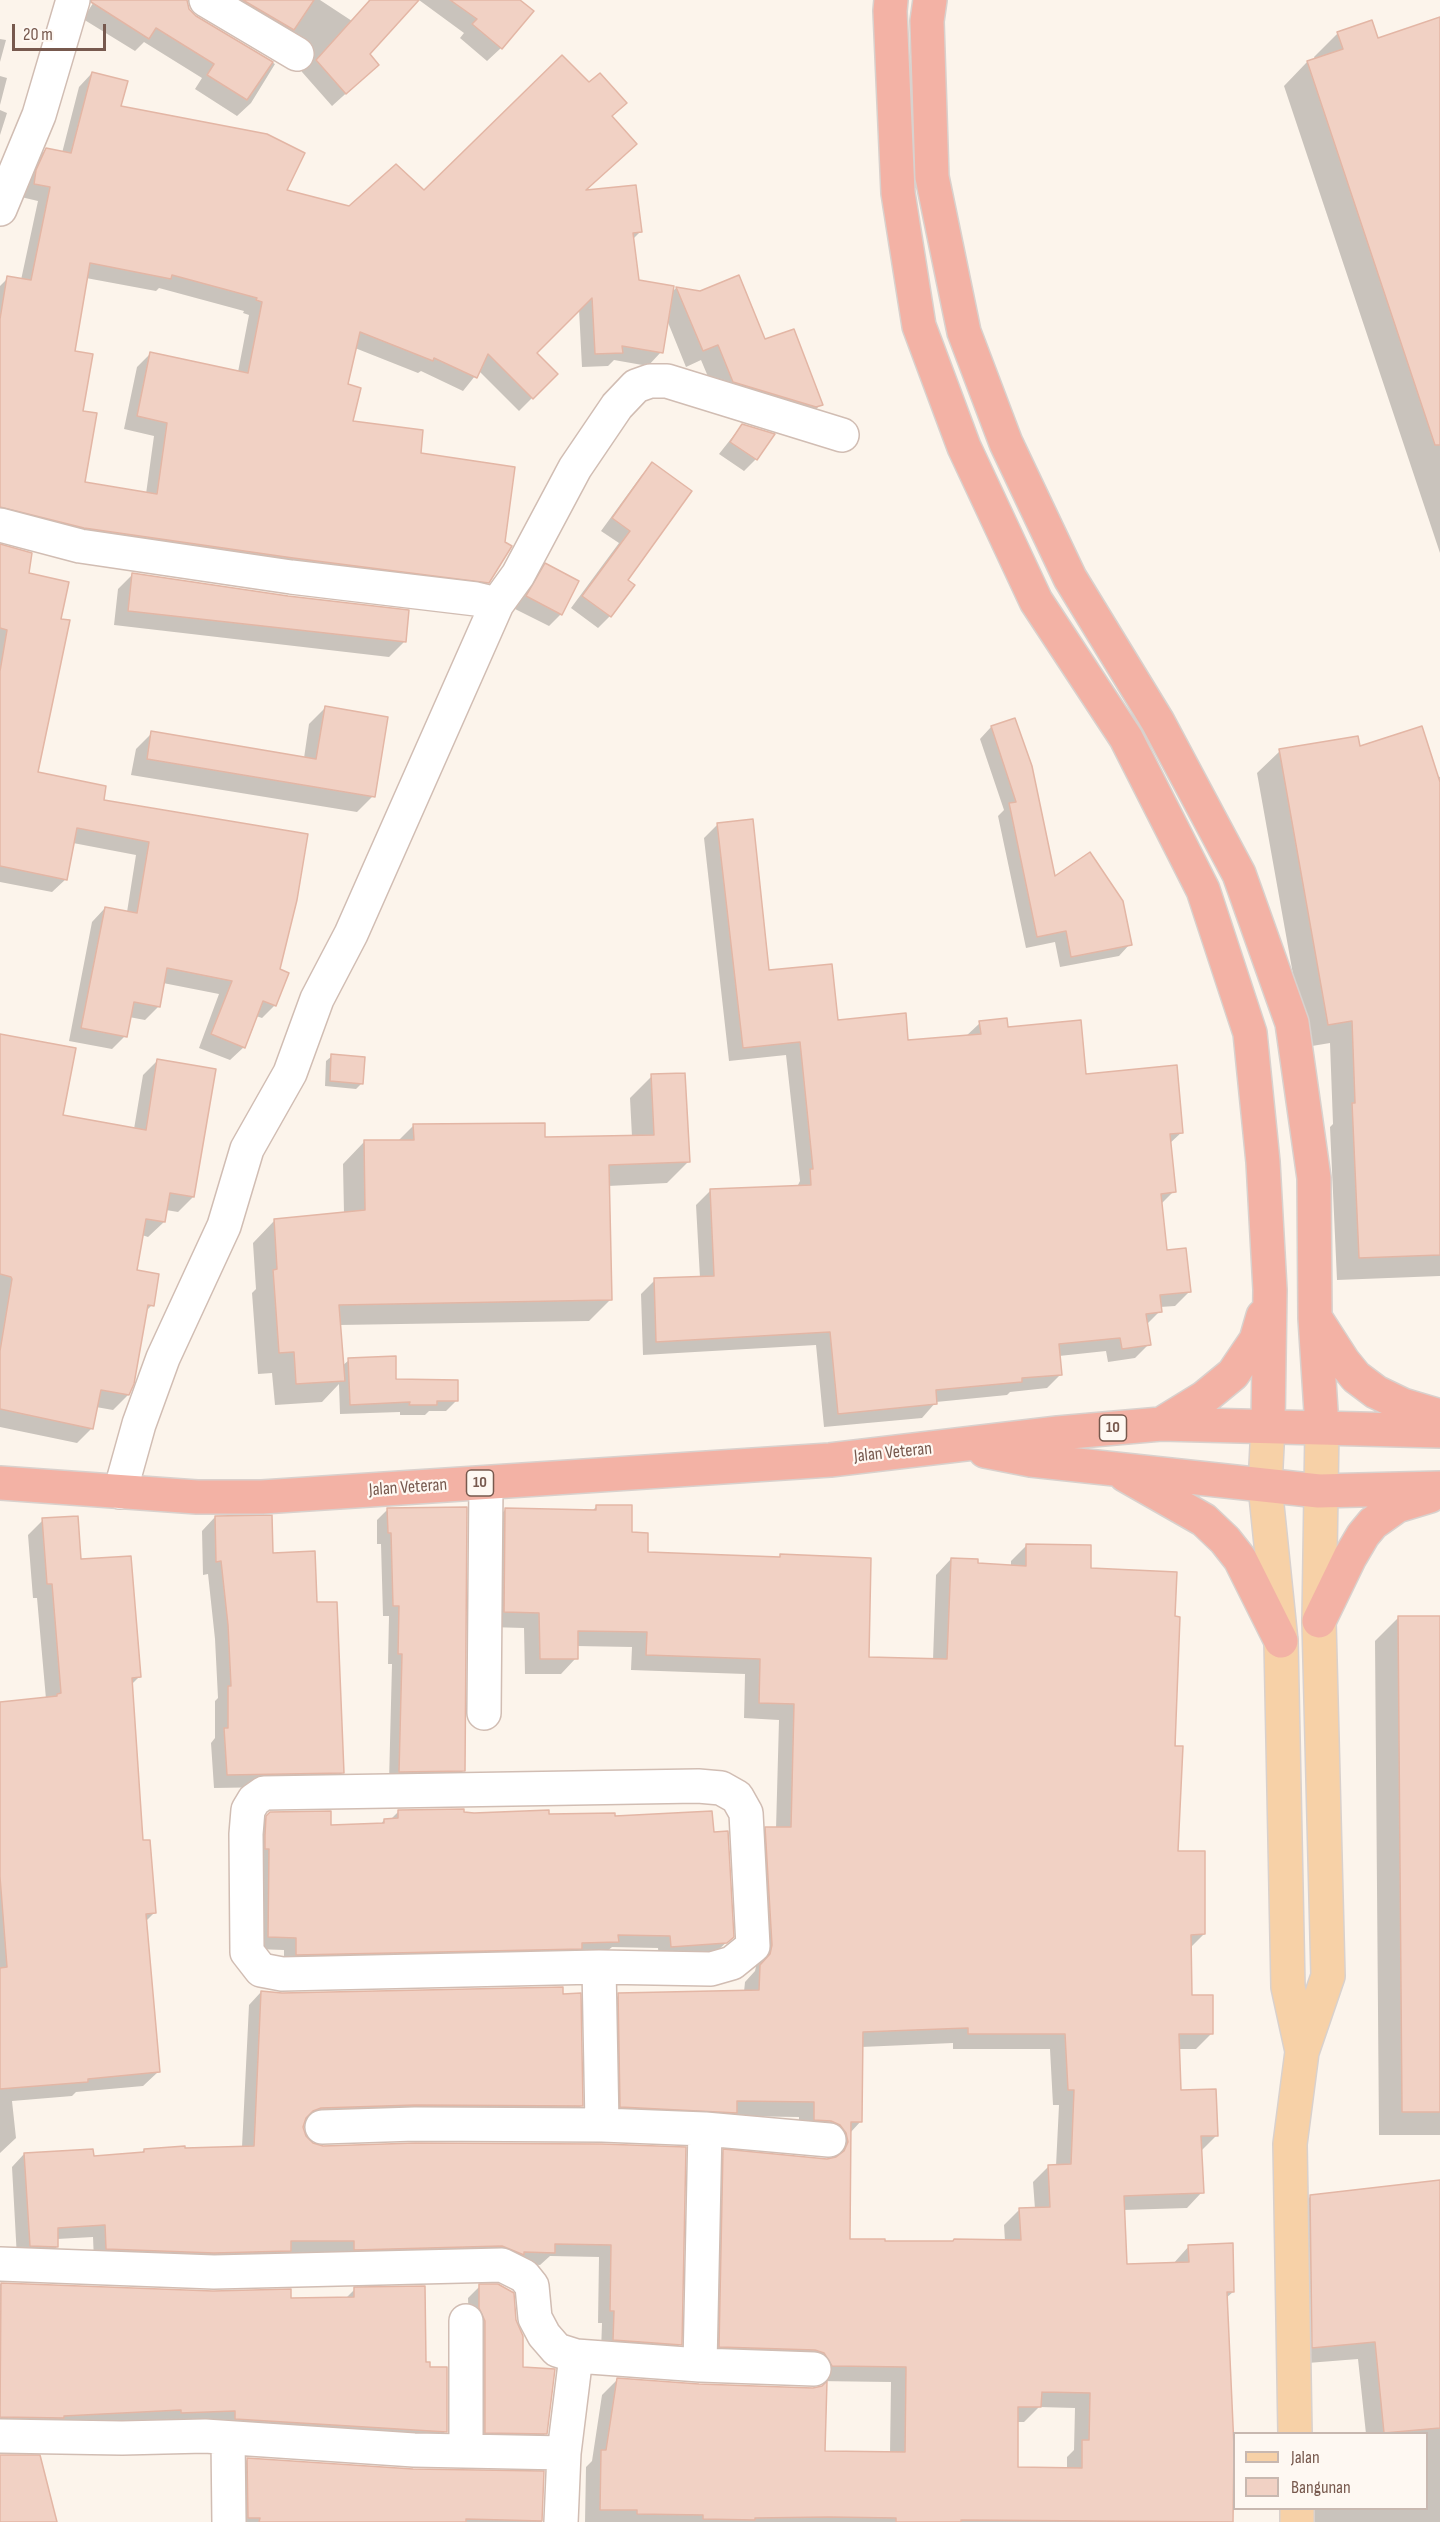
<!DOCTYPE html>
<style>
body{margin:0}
#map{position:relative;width:1440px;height:2522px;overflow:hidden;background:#fcf4eb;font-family:"Sofia Sans Condensed",sans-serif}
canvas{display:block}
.legend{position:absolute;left:1233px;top:2432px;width:195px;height:78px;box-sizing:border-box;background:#fef8f2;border:2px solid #c8b8b0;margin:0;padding:8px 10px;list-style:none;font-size:18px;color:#77594e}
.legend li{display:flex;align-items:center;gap:12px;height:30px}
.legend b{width:30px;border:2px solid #c8b8b0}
.scale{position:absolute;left:12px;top:24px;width:94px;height:27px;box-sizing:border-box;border:3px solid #77594e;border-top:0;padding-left:8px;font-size:18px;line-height:21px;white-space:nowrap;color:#77594e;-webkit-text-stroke:4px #fef8f2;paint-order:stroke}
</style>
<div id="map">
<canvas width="1440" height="2522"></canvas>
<ul class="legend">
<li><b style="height:8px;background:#f7d1a7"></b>Jalan</li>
<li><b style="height:16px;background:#f1d1c4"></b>Bangunan</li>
</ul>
<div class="scale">20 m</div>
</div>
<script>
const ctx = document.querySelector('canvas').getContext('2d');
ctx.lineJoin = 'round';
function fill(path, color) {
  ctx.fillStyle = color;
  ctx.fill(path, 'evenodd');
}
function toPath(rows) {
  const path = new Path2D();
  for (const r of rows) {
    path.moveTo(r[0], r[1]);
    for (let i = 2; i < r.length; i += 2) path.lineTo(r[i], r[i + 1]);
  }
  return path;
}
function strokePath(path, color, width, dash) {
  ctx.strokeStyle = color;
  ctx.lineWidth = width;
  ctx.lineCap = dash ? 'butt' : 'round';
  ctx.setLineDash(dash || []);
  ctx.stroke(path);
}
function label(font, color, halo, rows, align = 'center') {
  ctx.font = font + ' "Sofia Sans Condensed",sans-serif';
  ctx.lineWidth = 4.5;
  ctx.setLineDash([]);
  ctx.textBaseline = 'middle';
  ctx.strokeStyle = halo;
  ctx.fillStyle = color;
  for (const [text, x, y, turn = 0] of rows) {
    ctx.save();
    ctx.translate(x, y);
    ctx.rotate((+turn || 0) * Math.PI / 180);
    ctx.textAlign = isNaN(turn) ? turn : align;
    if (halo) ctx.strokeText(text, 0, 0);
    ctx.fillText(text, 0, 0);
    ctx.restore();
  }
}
const shadow = toPath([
 [95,0,186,0,188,9,195,17,275,64,251,103,237,116,195,89,202,78,144,42,135,51,83,19],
 [207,0,320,0,352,21,370,1,368,0,417,0,368,54,363,78,332,106,302,72,301,59],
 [419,0,518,0,501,48,487,61,460,38,464,33],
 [1440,19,1440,553,1284,86,1307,62,1315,60,1314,57,1338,33,1377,40],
 [0,39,6,40,0,62],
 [92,73,119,108,285,191,349,207,424,192,610,117,583,192,640,232,632,240,638,282,671,293,676,288,700,292,764,341,821,404,805,421,717,398,701,360,686,367,667,320,661,352,648,366,614,360,608,366,582,367,579,309,535,353,556,374,519,411,479,371,463,391,421,371,418,373,355,348,346,385,351,422,419,454,488,582,474,596,0,522,0,286,8,278,21,280,38,201,21,197,33,163,46,149,62,153,79,87],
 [86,278,156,291,159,288,244,311,243,313,249,315,238,372,151,353,137,367,124,429,154,436,146,494,84,483,82,412,74,352],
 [0,76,7,78,0,105],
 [0,110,7,113,0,135],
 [742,425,773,435,756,459,744,471,719,454],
 [652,464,626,580,610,616,598,628,571,608,619,543,601,531,641,476],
 [0,546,27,574,59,620,37,773,102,801,306,835,278,970,275,1005,262,1018,256,1016,244,1047,230,1060,199,1048,219,994,163,983,158,1007,145,1020,129,1017,125,1036,112,1049,69,1041,92,922,105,908,127,912,136,855,73,843,66,879,52,892,0,882],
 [546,565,577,582,561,614,549,626,515,609,534,577],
 [133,574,404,642,389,657,114,625,118,589],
 [325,708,373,796,357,812,131,775,136,749,152,733,304,758,309,724],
 [1014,720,1054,879,1130,944,1119,956,1060,967,1055,942,1026,948,998,816,1004,810,980,739,991,727],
 [1359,748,1440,777,1440,1276,1337,1280,1330,1127,1333,1124,1330,1043,1306,1047,1257,773,1280,751],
 [718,824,768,972,837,1021,907,1042,965,1037,980,1023,1007,1028,1182,1132,1169,1144,1174,1191,1160,1205,1166,1252,1189,1292,1175,1306,1160,1307,1160,1311,1146,1325,1149,1344,1135,1358,1108,1362,1106,1351,1059,1356,1061,1374,1047,1388,1010,1392,1007,1395,936,1402,922,1418,824,1427,816,1345,643,1355,641,1294,655,1280,700,1278,696,1205,711,1190,797,1187,800,1181,786,1055,729,1061,704,838],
 [0,1035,62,1117,134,1129,143,1075,158,1060,193,1197,178,1212,166,1210,164,1222,148,1237,142,1235,136,1271,152,1305,145,1312,128,1395,113,1410,96,1407,92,1428,77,1443,0,1427],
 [332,1056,362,1083,356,1089,325,1086,326,1061],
 [652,1076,688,1162,667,1183,608,1186,611,1299,589,1321,339,1325,342,1366,349,1360,395,1381,457,1400,446,1411,429,1411,425,1415,400,1415,400,1412,340,1414,339,1384,322,1402,275,1405,272,1373,258,1374,252,1293,256,1289,253,1243,274,1221,344,1214,343,1164,364,1142,398,1141,414,1125,544,1139,632,1137,630,1098],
 [597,1506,631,1534,646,1553,777,1559,780,1556,867,1658,933,1660,936,1575,951,1559,976,1565,1011,1567,1011,1561,1027,1545,1090,1569,1174,1618,1177,1852,1204,1934,1190,1948,1190,1996,1212,2033,1196,2049,1178,2049,1180,2092,1217,2135,1201,2151,1202,2192,1187,2208,1123,2210,1126,2265,1173,2264,1189,2246,1233,2292,1226,2298,1233,2447,1232,2522,585,2522,586,2467,592,2461,602,2395,618,2379,823,2452,890,2454,891,2382,816,2381,704,2362,708,2167,724,2151,827,2160,833,2159,831,2149,799,2135,799,2117,731,2116,605,2122,603,2010,619,1995,744,1992,745,1982,755,1971,757,1962,751,1844,766,1828,776,1829,779,1720,744,1718,745,1674,631,1670,632,1647,576,1646,576,1658,561,1674,525,1674,524,1628,489,1627,490,1525,505,1510,592,1511],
 [953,2043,953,2049,1050,2049,1053,2105,1059,2105,1056,2166,1049,2166,1033,2182,1035,2209,1020,2209,1004,2225,1005,2241,883,2243,849,2240,850,2133,861,2121,861,2047],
 [1039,2407,1075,2408,1074,2450,1067,2457,1067,2470,1016,2469,1017,2422,1024,2422],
 [388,1509,464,1770,453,1781,389,1782,392,1664,388,1664,389,1616,383,1616,381,1544,377,1544,377,1520],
 [215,1517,272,1554,315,1604,343,1772,329,1786,214,1788,211,1743,215,1738,215,1701,218,1698,215,1639,208,1574,203,1575,202,1531],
 [43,1520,80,1561,139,1677,131,1685,142,1842,155,1912,145,1922,158,2072,143,2086,76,2092,72,2096,12,2101,16,2138,0,2153,0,1704,46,1699,37,1598,33,1598,28,1535],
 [1399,1617,1440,1617,1440,2135,1379,2135,1375,1641],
 [399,1811,614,1818,712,1833,732,1937,713,1955,659,1959,658,1948,612,1947,604,1954,284,1967,284,1950,256,1949,256,1827,269,1815,329,1827,380,1825,384,1820,390,1820],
 [261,1992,581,2106,569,2118,308,2120,303,2122,302,2127,305,2138,313,2145,322,2147,602,2145,680,2344,668,2357,601,2352,602,2323,598,2323,599,2257,550,2256,540,2265,342,2253,287,2253,277,2263,94,2261,93,2237,57,2239,57,2247,44,2259,17,2258,12,2167,24,2154,92,2157,140,2154,144,2150,242,2147,249,2005],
 [1440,2181,1440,2522,1298,2522,1294,2508,1426,2508,1426,2434,1366,2434,1358,2359,1295,2364,1293,2214,1310,2197],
 [0,2284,213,2292,289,2299,345,2299,355,2289,428,2368,446,2431,433,2444,0,2430],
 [480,2286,521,2368,546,2433,534,2445,473,2444,468,2298],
 [248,2459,413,2470,543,2473,542,2522,236,2522,235,2471]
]);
const building = toPath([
 [91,0,187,0,189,9,196,16,273,62,247,100,207,75,214,64,156,28,149,39,91,2,91,0],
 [243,0,314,0,294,30,243,0],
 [370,0,419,0,370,54,379,65,346,94,316,60,370,0],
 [450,0,520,0,534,11,502,49,472,24,477,19,450,0],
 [1440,17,1440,445,1435,445,1307,61,1343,49,1337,32,1372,20,1378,38,1440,17],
 [562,55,589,82,600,73,627,103,612,116,637,144,586,190,636,185,642,232,633,233,639,280,674,286,663,353,622,346,623,353,595,354,592,298,537,353,558,374,533,399,488,354,477,378,434,358,433,361,360,332,348,384,361,388,353,421,423,430,421,453,515,467,505,542,512,546,489,583,293,558,84,528,0,507,0,319,7,276,31,280,50,187,34,184,36,170,46,148,71,153,92,72,128,81,121,106,267,134,305,153,287,190,349,206,396,164,424,190,562,55],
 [90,263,171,279,172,275,257,298,256,300,262,302,248,373,150,352,137,416,167,423,157,494,85,482,97,413,83,411,93,354,75,351,90,263],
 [739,275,765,339,794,329,823,405,816,407,733,382,718,345,703,351,676,287,700,291,739,275],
 [742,424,775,434,757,460,730,442,742,424],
 [652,462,692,491,628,580,635,585,611,617,582,596,630,531,612,518,652,462],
 [0,544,32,553,29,573,69,582,61,619,70,620,38,772,106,786,104,800,308,834,297,900,280,969,289,973,276,1006,263,1001,245,1048,211,1034,232,981,167,968,160,1007,134,1002,127,1037,81,1028,105,907,137,913,149,842,77,828,67,880,0,866,0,671,7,630,0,628,0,544],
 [545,563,579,581,562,615,526,596,545,563],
 [132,573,288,596,409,610,406,642,128,611,132,573],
 [325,706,388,717,375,797,147,759,151,731,316,759,325,706],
 [1015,718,1032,766,1055,876,1090,852,1123,901,1132,945,1071,957,1066,931,1037,937,1009,803,1016,802,991,726,1015,718],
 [1422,726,1440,782,1440,1255,1359,1258,1352,1103,1355,1103,1352,1021,1328,1025,1279,749,1358,736,1360,746,1422,726],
 [753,819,769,970,832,964,838,1020,906,1013,908,1040,981,1034,979,1021,1007,1018,1008,1027,1081,1020,1086,1074,1177,1065,1183,1133,1170,1134,1176,1192,1161,1194,1167,1250,1186,1248,1191,1292,1160,1295,1162,1312,1146,1314,1151,1345,1122,1349,1120,1338,1059,1344,1062,1375,1022,1378,1022,1382,936,1390,937,1404,838,1414,830,1332,656,1342,654,1278,714,1276,710,1189,811,1185,810,1169,813,1169,800,1042,743,1048,717,823,753,819],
 [0,1034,76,1048,63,1115,146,1130,157,1059,216,1069,194,1197,170,1193,165,1222,146,1219,137,1270,159,1274,154,1306,148,1305,134,1384,129,1395,101,1390,93,1429,0,1409,0,1351,12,1279,11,1277,0,1274,0,1034],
 [331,1054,365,1057,363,1084,330,1081,331,1054],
 [685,1073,690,1162,609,1165,612,1300,339,1305,345,1381,296,1384,294,1352,279,1353,273,1270,277,1269,274,1219,365,1210,364,1140,414,1140,413,1124,545,1123,545,1137,654,1135,651,1074,685,1073],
 [396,1356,396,1379,458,1380,458,1401,437,1401,437,1405,409,1405,410,1402,350,1405,348,1358,396,1356],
 [596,1505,632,1505,632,1532,648,1533,648,1552,780,1557,780,1554,871,1558,869,1657,947,1659,951,1558,978,1559,978,1563,1026,1566,1026,1544,1091,1545,1091,1568,1177,1572,1175,1616,1180,1617,1175,1746,1183,1746,1178,1851,1205,1851,1205,1934,1191,1935,1192,1995,1213,1995,1213,2034,1179,2034,1181,2090,1216,2089,1218,2136,1201,2136,1204,2193,1124,2196,1127,2264,1189,2262,1188,2245,1233,2243,1234,2292,1227,2292,1234,2447,1233,2522,961,2520,961,2522,896,2522,896,2518,829,2517,755,2518,755,2520,703,2519,703,2515,637,2514,637,2510,600,2510,601,2450,606,2450,617,2378,699,2384,813,2388,822,2386,827,2381,825,2451,905,2452,906,2367,832,2366,824,2353,815,2350,719,2347,723,2149,827,2159,836,2157,844,2151,848,2142,846,2133,840,2125,831,2121,814,2120,814,2102,737,2101,737,2113,620,2107,618,1993,759,1990,760,1965,770,1954,772,1945,765,1827,791,1827,794,1704,759,1703,760,1659,646,1655,647,1632,578,1631,578,1659,540,1659,539,1613,504,1612,505,1508,596,1510,596,1505],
 [968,2028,968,2034,1065,2034,1068,2090,1074,2090,1071,2164,1048,2165,1050,2207,1019,2208,1021,2240,954,2239,953,2241,885,2241,885,2239,850,2239,851,2122,862,2122,863,2032,968,2028],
 [1042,2392,1090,2393,1089,2440,1082,2440,1082,2468,1018,2467,1018,2407,1041,2407,1042,2392],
 [467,1507,465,1771,399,1772,402,1654,398,1654,399,1606,393,1606,391,1533,388,1533,387,1508,467,1507],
 [272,1515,273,1553,315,1551,317,1602,337,1602,344,1773,227,1775,224,1728,228,1728,228,1686,231,1686,228,1625,221,1561,216,1562,215,1516,272,1515],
 [78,1516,81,1559,131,1556,141,1677,132,1678,143,1840,150,1840,156,1913,146,1914,160,2072,88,2079,88,2082,0,2089,0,1968,7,1967,0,1877,0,1702,57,1696,57,1694,61,1693,52,1584,47,1584,42,1518,78,1516],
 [1398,1616,1440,1616,1440,2112,1402,2112,1398,1616],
 [464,1809,464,1812,474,1813,549,1810,549,1814,615,1813,615,1816,712,1811,714,1832,728,1831,734,1937,727,1943,671,1947,670,1936,618,1935,619,1942,582,1943,582,1949,296,1955,296,1938,268,1937,269,1849,265,1849,265,1835,266,1816,270,1812,331,1811,331,1825,384,1823,384,1819,398,1818,398,1810,464,1809],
 [563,1987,563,1994,581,1993,583,2106,415,2105,321,2108,313,2111,306,2118,303,2127,306,2136,313,2143,323,2146,415,2143,602,2144,686,2147,682,2345,613,2340,614,2311,610,2311,611,2245,555,2244,555,2253,524,2252,524,2255,502,2246,354,2250,354,2241,291,2241,291,2251,214,2253,106,2249,105,2225,58,2228,58,2247,30,2246,24,2153,93,2149,94,2156,144,2152,144,2149,185,2146,185,2148,254,2146,261,1991,282,1993,563,1987],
 [1440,2180,1440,2428,1384,2433,1375,2342,1312,2348,1310,2195,1440,2180],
 [1,2283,213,2291,291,2289,291,2298,354,2297,354,2287,425,2286,426,2362,430,2362,430,2367,447,2367,447,2432,235,2419,235,2411,181,2413,181,2410,64,2416,64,2418,0,2417,1,2283],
 [479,2284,498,2284,514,2293,516,2320,523,2336,523,2367,555,2369,547,2434,485,2433,485,2321,479,2308,479,2284],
 [0,2455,40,2455,57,2522,0,2522,0,2455],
 [247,2458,413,2469,544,2471,542,2521,466,2519,466,2522,259,2522,260,2518,248,2518,247,2458]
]);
const minor = toPath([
 [206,0,297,54],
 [0,209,39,115,73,0],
 [0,525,80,546,291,577,476,599,497,604,518,575,575,468,617,406,636,386,650,381,667,381,842,435],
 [120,1492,139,1424,163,1358,224,1226,247,1149,290,1073,317,999,351,934,497,604],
 [484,1713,486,1483],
 [698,1786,721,1788,737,1797,746,1813,753,1946,732,1963,711,1969,599,1967,282,1974,261,1970,247,1952,246,1834,248,1810,254,1800,264,1793,698,1786],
 [599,1967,602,2125],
 [322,2127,415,2124,602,2125,705,2129,829,2140],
 [0,2264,214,2272,502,2265,524,2276,532,2286,535,2318,544,2335,557,2350,576,2356,700,2365,814,2369],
 [700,2365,705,2129],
 [0,2436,122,2438,205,2436,414,2450,564,2453],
 [228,2438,229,2522],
 [466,2451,466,2321],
 [561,2522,564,2453,576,2356]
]);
const major = toPath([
 [1268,1426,1265,1486,1281,1641,1288,1987,1302,2051],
 [1295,2434,1290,2144,1302,2052,1328,1976,1319,1621,1322,1427],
 [1297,2508,1297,2522]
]);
const highway = toPath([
 [891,0,890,11,898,193,919,326,964,447,1036,601,1126,738,1203,890,1250,1033,1263,1162,1270,1290,1268,1426],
 [930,0,927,21,932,177,964,332,1006,443,1070,578,1158,722,1239,874,1292,1023,1314,1178,1315,1318,1322,1427],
 [1316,1319,1343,1361,1356,1377,1376,1392,1403,1405,1440,1416],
 [1161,1424,1205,1397,1233,1374,1256,1340,1263,1316],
 [985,1451,1031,1460,1319,1491,1440,1488],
 [1125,1475,1204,1520,1225,1540,1240,1559,1281,1641],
 [0,1483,197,1497,262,1497,830,1460,1058,1433,1161,1424,1440,1431],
 [1319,1621,1350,1557,1363,1535,1373,1523,1397,1506,1430,1496]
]);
const shields = [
 [1113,1428,27],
 [480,1483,27]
];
const shieldNames = [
 ["10",1113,1428],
 ["10",480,1483]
];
const streetNames = [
 ["Jalan Veteran",893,1453,-6],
 ["Jalan Veteran",408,1488,-4]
];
fill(shadow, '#0003');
fill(building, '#f1d1c4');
strokePath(building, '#e3b6a5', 1.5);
strokePath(minor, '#d1bdb3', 36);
strokePath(major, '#d9d1cd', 36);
strokePath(highway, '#d9d1cd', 36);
strokePath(minor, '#fff', 33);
strokePath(major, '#f7d1a7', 33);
strokePath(highway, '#f3b2a5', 33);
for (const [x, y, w] of shields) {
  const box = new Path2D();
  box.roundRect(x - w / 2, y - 13, w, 26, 4.5);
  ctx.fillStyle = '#fef8f2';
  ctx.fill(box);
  strokePath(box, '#77594e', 1.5);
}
label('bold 16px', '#77594e', null, shieldNames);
label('18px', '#77594e', '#fef8f2', streetNames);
</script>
